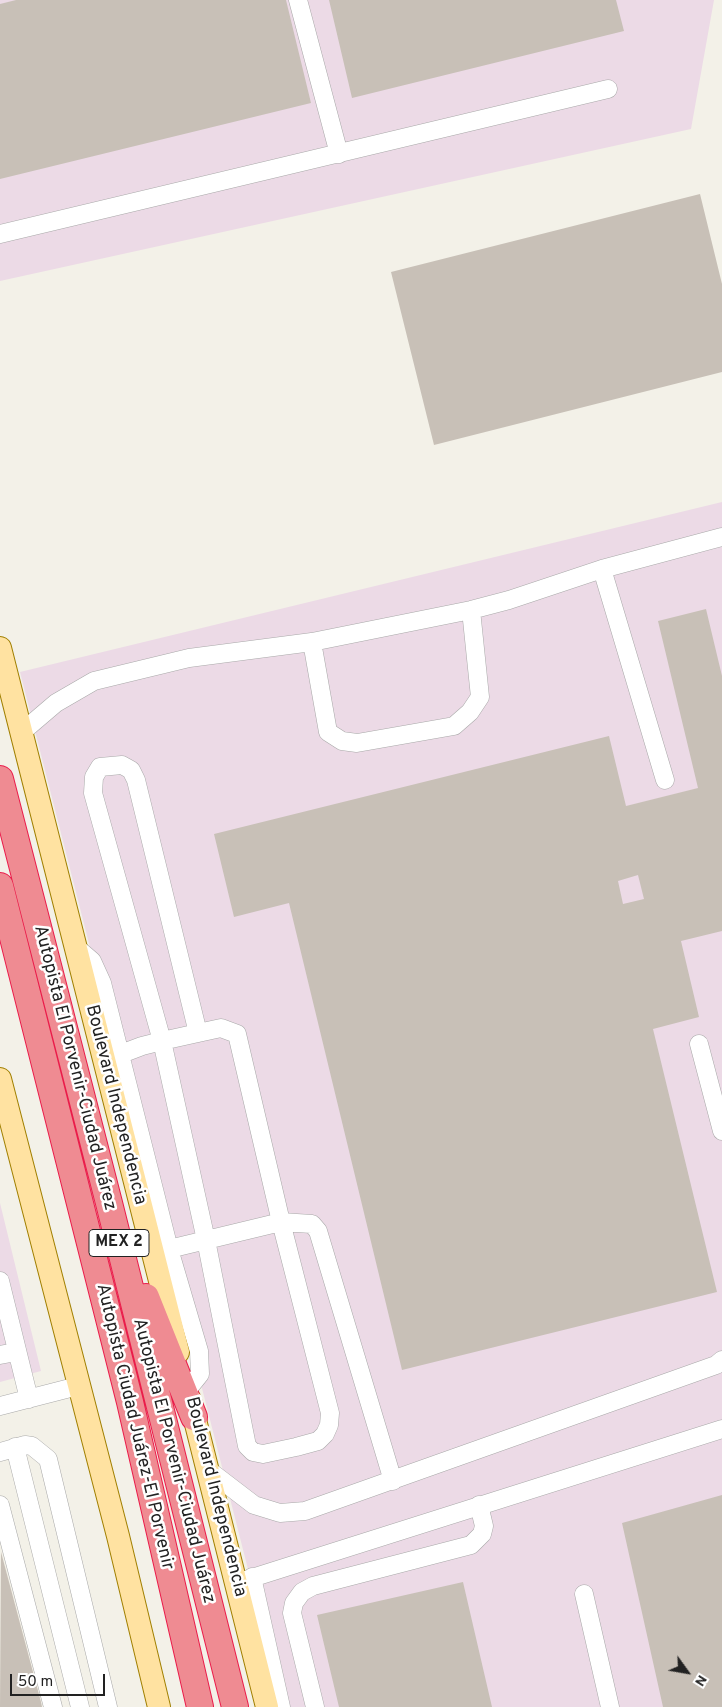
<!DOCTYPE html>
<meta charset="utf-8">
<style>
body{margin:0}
#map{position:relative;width:722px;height:1707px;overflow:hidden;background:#f3f1e8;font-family:Overpass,sans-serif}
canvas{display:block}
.north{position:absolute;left:662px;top:1647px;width:50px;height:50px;-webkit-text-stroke:4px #fff;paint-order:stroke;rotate:122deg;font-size:14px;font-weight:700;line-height:20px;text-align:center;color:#222}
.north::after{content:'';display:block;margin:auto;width:18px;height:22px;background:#222;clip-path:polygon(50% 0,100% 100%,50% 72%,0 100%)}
.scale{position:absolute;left:10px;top:1674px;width:95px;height:22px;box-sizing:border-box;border:2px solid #222;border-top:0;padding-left:6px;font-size:15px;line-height:18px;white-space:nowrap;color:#222;-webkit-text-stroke:4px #fff;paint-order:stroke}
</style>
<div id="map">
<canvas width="722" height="1707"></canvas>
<div class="north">N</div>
<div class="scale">50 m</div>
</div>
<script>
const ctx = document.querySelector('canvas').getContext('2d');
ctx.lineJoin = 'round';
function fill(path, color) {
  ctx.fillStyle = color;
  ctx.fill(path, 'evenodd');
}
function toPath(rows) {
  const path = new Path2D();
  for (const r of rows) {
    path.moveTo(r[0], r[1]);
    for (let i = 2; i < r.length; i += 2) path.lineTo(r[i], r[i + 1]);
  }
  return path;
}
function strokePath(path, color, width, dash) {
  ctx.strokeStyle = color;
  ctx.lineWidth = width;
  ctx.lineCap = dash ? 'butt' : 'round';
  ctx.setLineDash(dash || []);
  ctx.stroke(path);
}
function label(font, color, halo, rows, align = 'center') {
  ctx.font = font + ' Overpass,sans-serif';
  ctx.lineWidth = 5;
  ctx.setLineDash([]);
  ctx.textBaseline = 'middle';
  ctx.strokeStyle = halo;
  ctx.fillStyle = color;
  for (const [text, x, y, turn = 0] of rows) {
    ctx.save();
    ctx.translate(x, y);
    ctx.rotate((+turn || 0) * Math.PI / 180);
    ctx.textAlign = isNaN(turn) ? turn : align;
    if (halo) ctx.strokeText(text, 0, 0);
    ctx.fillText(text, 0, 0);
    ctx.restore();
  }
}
const industrial = toPath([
 [0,0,714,0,691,129,0,281],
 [722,502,722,1707,283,1707,20,672],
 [0,1203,41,1371,0,1382]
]);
const building = toPath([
 [16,0,286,0,311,103,0,179,0,4],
 [329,0,616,0,624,31,352,98],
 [700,194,722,284,722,372,434,445,391,272],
 [706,609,722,676,722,931,681,941,699,1017,653,1029,717,1292,402,1370,289,903,234,917,214,834,609,736,626,806,698,788,658,621],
 [638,875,644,899,623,904,618,881],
 [722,1495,722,1707,663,1707,622,1523],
 [1,1552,41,1702,42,1707,0,1707],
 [463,1582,492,1707,339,1707,317,1615]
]);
const minor = toPath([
 [298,0,339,154],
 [0,234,608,89],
 [602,569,665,780],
 [312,642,328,732,342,741,357,743,454,726,470,712,480,697,471,610],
 [22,732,56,703,94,681,189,658,312,642,471,610,509,600,602,569,722,537],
 [77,948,92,961,102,983,169,1249,199,1351,200,1374,188,1389],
 [699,1044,722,1131],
 [121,1054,142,1046,162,1041,198,1033,221,1028,237,1034,281,1222,330,1413,329,1425,325,1434,318,1441,296,1447,263,1454,253,1452,247,1446,206,1240,162,1041,93,793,94,777,100,767,122,765,131,770,136,780,198,1033],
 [169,1249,281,1222,312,1224,318,1231,393,1481],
 [0,1281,29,1399],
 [0,1355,16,1352],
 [0,1406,78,1386],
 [15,1447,80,1707],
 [0,1452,25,1445,32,1446,48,1459,108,1707],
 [207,1469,254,1505,280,1513,305,1511,716,1365,722,1360],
 [0,1505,53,1707],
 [252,1577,281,1707],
 [236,1583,722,1429],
 [584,1594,610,1707],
 [315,1707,292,1613,294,1603,302,1592,313,1586,471,1545,482,1534,484,1526,479,1505]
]);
const major = toPath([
 [0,648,178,1352],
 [0,1079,118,1536,159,1707],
 [190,1400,267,1707]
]);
const highway = toPath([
 [0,779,109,1203,235,1707],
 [0,886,130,1402,200,1707],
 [146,1297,194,1417]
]);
const shields = [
 [119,1243,60]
];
const shieldNames = [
 ["MEX 2",119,1243]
];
const streetNames = [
 ["Autopista El Porvenir-Ciudad Juárez",74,1068,76],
 ["Boulevard Independencia",115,1105,76],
 ["Autopista Ciudad Juárez-El Porvenir",134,1427,77],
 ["Autopista El Porvenir-Ciudad Juárez",173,1461,76],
 ["Boulevard Independencia",215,1497,76]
];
fill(industrial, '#ecdae6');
fill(building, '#c8c0b7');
strokePath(minor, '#a9a9a9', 19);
strokePath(major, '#a07f00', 24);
strokePath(highway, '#ea1c4a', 28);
strokePath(minor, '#fff', 18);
strokePath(major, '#ffe2a1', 22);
strokePath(highway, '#ef8b92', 26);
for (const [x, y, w] of shields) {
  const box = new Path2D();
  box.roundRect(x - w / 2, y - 13.5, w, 27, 4);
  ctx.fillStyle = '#fff';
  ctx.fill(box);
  strokePath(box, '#222', 1);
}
label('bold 16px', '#222', null, shieldNames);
label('18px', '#222', '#fff', streetNames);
</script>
